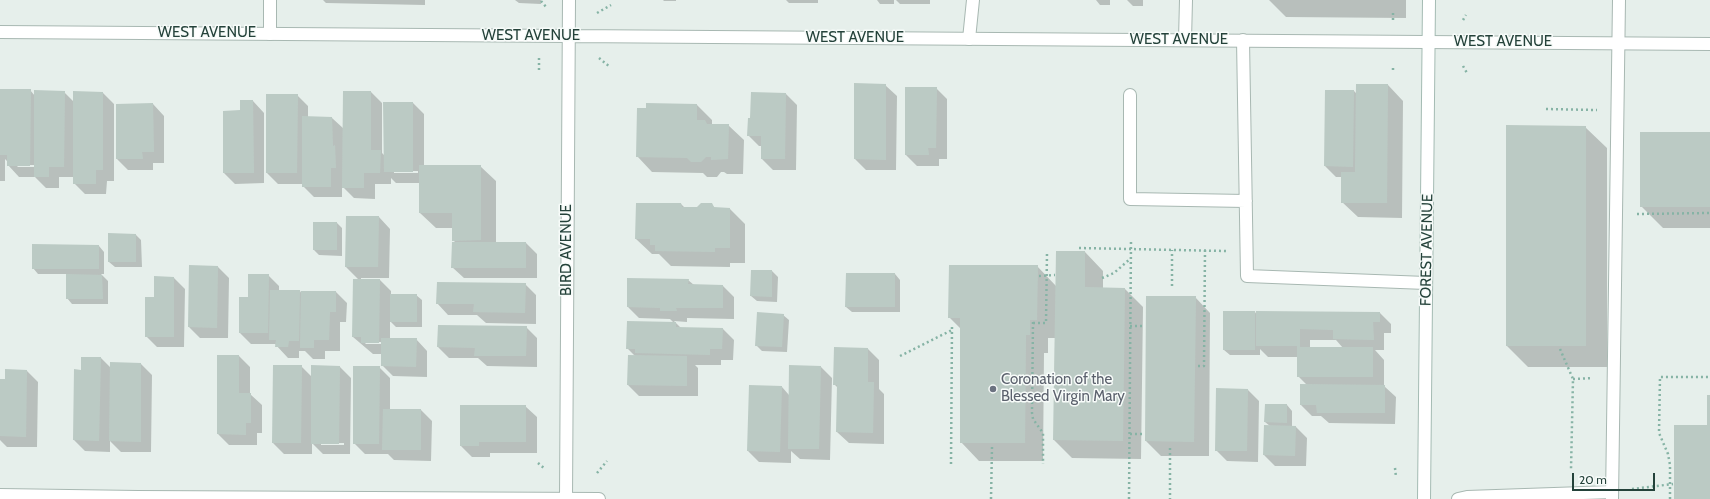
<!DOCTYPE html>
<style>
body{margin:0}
#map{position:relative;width:1710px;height:499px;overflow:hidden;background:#e6efeb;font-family:Cabin,sans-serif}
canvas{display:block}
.scale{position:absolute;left:1572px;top:473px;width:83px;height:18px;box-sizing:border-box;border:2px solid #24423a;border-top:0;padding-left:5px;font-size:12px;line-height:14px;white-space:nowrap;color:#24423a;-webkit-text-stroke:3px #f7fbf9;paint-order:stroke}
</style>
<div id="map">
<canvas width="1710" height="499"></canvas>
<div class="scale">20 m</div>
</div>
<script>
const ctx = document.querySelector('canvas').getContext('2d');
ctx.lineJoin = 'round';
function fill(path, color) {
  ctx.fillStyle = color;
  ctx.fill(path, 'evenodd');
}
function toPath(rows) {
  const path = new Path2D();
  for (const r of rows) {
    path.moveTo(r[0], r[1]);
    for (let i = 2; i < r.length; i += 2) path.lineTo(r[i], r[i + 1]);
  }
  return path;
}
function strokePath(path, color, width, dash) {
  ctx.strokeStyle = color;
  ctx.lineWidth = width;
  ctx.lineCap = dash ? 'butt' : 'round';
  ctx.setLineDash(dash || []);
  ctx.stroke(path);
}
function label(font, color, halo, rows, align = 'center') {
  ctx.font = font + ' Cabin,sans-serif';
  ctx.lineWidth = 3;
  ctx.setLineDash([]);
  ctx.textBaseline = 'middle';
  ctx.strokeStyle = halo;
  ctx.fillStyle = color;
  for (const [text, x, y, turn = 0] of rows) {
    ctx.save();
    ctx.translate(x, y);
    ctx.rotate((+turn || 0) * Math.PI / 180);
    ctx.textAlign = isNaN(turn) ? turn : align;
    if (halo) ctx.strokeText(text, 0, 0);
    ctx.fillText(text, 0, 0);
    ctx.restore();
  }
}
const shadow = toPath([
 [323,0,425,0,425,5,326,3],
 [515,0,541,0,541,4,519,3],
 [663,0,676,0,676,1,664,1],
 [786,0,818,0,818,3,789,3],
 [877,0,894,0,894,4,880,4],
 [896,0,930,0,930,4,900,4],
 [1096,0,1110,0,1110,5,1100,5],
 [1127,0,1143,0,1143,6,1133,6],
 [1269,0,1406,0,1406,18,1286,17],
 [885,85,897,96,896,170,866,170,855,159],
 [1388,85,1403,101,1402,218,1358,217,1342,202,1342,177,1336,177,1325,166,1354,91,1357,94],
 [936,88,947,99,947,159,939,159,939,166,917,166,906,155],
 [30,90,35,96,64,92,74,102,103,93,114,104,114,181,107,181,106,194,85,194,74,183,74,177,59,177,59,188,46,188,35,177,19,177,8,165,8,162,5,159,5,181,0,181,0,96],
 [16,165,35,165,35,167,18,167],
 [371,92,382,103,382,153,384,155,384,103,413,103,424,114,424,166,480,166,496,181,496,243,526,243,537,254,537,278,464,278,452,267,456,243,453,240,453,228,436,228,420,213,420,183,396,183,391,178,391,184,375,184,375,199,354,198,342,186,342,197,314,197,303,186,303,184,278,184,267,173,297,95,308,106,308,117,332,118,344,129],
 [394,171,418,171,418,173,394,173],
 [786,94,797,105,796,170,773,170,762,159,762,146,759,146,748,135],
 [253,101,264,113,264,183,235,184,224,173,241,111],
 [153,104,164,116,164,163,153,163,153,170,128,170,117,159],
 [697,105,712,120,712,125,728,125,744,140,743,174,727,174,724,172,721,172,717,177,707,177,703,173,652,172,637,156],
 [1585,127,1607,148,1607,367,1528,367,1507,346],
 [1710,133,1710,228,1663,228,1641,206],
 [681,204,685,208,697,208,711,204,715,208,730,209,745,224,745,263,730,263,730,267,671,266,659,254,652,254,636,239],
 [379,217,390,229,389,278,361,278,361,280,380,280,391,291,391,295,416,295,422,300,422,327,396,327,390,321,390,339,416,339,427,351,427,377,393,376,382,365,382,354,373,354,353,337,359,280,346,267],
 [364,342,384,342,384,344,366,344],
 [337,223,342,228,342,256,319,255,314,250],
 [136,235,141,240,142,267,115,267,109,262],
 [99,246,104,252,104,274,101,274,108,281,108,304,72,304,67,298,67,274,38,274,33,268],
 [1085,252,1103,271,1103,289,1125,289,1143,307,1141,459,1072,458,1054,440,1055,338,1048,338,1048,353,1044,353,1043,461,979,461,961,442,961,329,949,317,1037,266,1056,286],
 [190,266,218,267,229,278,228,338,200,338,189,327],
 [772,271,778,277,777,302,757,301,751,296],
 [895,274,900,280,900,312,852,312,846,307],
 [268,275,279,286,279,291,300,291,302,294,336,292,347,303,346,322,340,322,340,351,325,351,325,359,313,359,305,351,299,351,299,358,288,358,275,344,251,344,240,333,249,298],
 [174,278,185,289,184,347,157,347,146,336],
 [628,279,688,280,694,285,723,286,734,297,734,319,687,318,687,322,674,321,681,328,723,329,734,340,733,360,721,360,721,365,695,365,698,368,698,396,639,396,628,385,635,356,627,348,674,323,670,319,639,318,628,307],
 [525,284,536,295,536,324,486,323,477,315,448,315,437,303],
 [1195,297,1210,313,1209,456,1161,456,1146,441],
 [1255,312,1257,315,1380,313,1391,324,1391,333,1384,333,1384,350,1375,350,1384,360,1384,386,1396,397,1395,424,1329,423,1321,416,1312,416,1301,405,1307,385,1298,376,1298,357,1268,357,1260,349,1260,355,1230,355,1224,350],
 [1310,340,1336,340,1343,348,1310,348],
 [783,315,789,320,787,352,762,351,756,345],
 [526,327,537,338,537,367,487,366,478,358,449,358,438,347],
 [868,349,879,360,879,389,884,394,884,444,849,443,837,432,838,388,834,384],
 [239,356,250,367,250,394,262,405,262,433,257,433,257,445,229,445,218,434],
 [101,358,111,368,111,363,141,364,152,375,151,452,121,452,110,441,110,452,85,451,74,440,82,371],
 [301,366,312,377,340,367,351,378,350,454,323,454,312,443,312,454,284,454,273,443],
 [321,443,344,443,344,445,321,445],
 [379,367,390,378,390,410,421,410,432,421,431,461,394,460,388,454,365,454,354,443],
 [821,367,832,378,830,460,800,459,791,451,791,463,759,462,748,451,782,387,789,395],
 [6,370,27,371,38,382,37,447,7,447,0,440,0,380,6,380],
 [1248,390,1259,401,1258,462,1227,461,1216,450],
 [1287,405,1292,411,1292,426,1296,427,1307,438,1306,466,1275,466,1264,455,1270,426,1265,422],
 [525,406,537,417,537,453,490,453,490,457,472,457,461,446]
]);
const building = toPath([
 [854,83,886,84,886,160,854,159],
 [1356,84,1388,84,1387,203,1341,203,1341,172,1355,172],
 [905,87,937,87,936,148,928,148,929,155,905,155],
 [0,89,31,89,30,166,7,166,7,155,0,155],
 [34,90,65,91,64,167,49,167,49,177,34,177],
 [1325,90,1354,90,1353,167,1324,166],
 [73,91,103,92,103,170,96,170,96,184,73,184],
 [343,91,371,91,371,150,381,150,380,173,364,173,364,188,342,188],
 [751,92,786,93,785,159,761,159,761,136,747,136,748,118,750,118],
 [266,94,298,94,297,173,266,173],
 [240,100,253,100,254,173,223,173,223,111,240,110],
 [383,102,413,102,413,172,384,172],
 [153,103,154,152,142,152,143,159,116,159,116,104],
 [646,103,697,104,697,120,705,120,707,124,729,124,728,159,711,160,711,157,706,157,701,162,691,162,687,158,636,157,637,108,646,108],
 [302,116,332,117,333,146,335,145,336,168,331,168,331,187,302,187],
 [1506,125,1586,126,1586,346,1506,346],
 [1640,132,1710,132,1710,207,1640,207],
 [419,165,481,165,481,240,452,241,452,213,419,213],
 [636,203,681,203,682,207,697,207,701,203,712,203,714,207,730,208,730,248,715,248,715,252,655,251,655,245,650,245,650,239,635,239],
 [346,216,379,216,378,267,345,267],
 [313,222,337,222,337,250,313,250],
 [108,233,136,234,136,262,108,262],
 [452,242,526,242,526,268,451,268],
 [32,244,99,245,99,269,32,269],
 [1056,251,1085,251,1085,287,1125,288,1123,441,1053,440],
 [189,265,218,266,217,328,188,327],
 [949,265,1038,265,1037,320,1030,320,1030,335,1026,335,1025,443,960,443,960,318,948,318],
 [751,270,772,270,772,297,750,296],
 [846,273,895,273,895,307,845,307],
 [66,274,102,275,103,299,66,299],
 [248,274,269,274,268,333,239,333,239,297,248,297],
 [154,276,174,277,174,337,145,337,145,297,154,297],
 [627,278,689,279,688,284,723,285,723,308,676,308,677,311,660,311,660,308,627,307],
 [353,279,380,279,379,343,361,343,361,337,352,337],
 [437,282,526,283,525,313,473,312,474,304,436,304],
 [270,290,300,290,299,341,289,341,288,347,275,347,276,340,269,340],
 [301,291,336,291,336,312,330,312,329,340,314,340,314,348,300,348],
 [390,294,417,294,417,322,390,322],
 [1146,296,1196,296,1194,442,1145,441],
 [1223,311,1255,311,1255,350,1223,350],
 [1256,311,1380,312,1380,322,1373,322,1374,340,1333,339,1333,330,1300,329,1300,347,1373,347,1373,377,1297,377,1297,346,1256,346],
 [757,312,784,314,782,347,755,346],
 [627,321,676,322,676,327,723,328,722,349,710,349,710,355,635,353,635,349,626,349],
 [438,325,527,326,526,356,474,356,475,348,437,347],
 [381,338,417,338,416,367,381,366],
 [834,347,868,348,868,382,874,382,873,433,836,432,837,385,833,385],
 [217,355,239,355,239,393,251,393,251,423,246,423,246,435,217,434],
 [628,355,687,356,687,386,627,385],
 [81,357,101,357,99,441,73,440,74,369,81,370],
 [110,362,141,363,141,442,109,441],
 [273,365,302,365,301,443,272,443],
 [311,365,340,366,339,444,311,444],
 [789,365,821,366,819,449,788,449],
 [353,366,380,366,379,444,353,444],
 [5,369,27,370,26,437,0,436,0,379,5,379],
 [1300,384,1385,385,1385,413,1317,413,1316,405,1300,405],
 [749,385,782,386,780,452,747,451],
 [1216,388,1248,389,1247,451,1215,451],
 [1707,395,1710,395,1710,499,1674,499,1674,425,1707,425],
 [1265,404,1287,404,1287,423,1264,422],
 [460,405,526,405,526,442,479,442,479,446,460,446],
 [383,409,421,409,421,450,382,450],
 [1264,425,1296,426,1295,456,1263,455]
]);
const path = toPath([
 [541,1,547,8],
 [597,13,611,5],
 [1393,13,1393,22],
 [1463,20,1466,15],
 [599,58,610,67],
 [1463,66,1467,73],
 [1393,68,1393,73],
 [539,70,539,56],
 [1546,109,1597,110],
 [1637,214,1710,213],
 [1079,248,1226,251],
 [1039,276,1055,275],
 [1102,278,1114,273,1130,259],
 [1172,286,1172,250],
 [1033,322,1032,413,1033,419,1043,433,1043,464],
 [1033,323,1046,323,1047,252],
 [1130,326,1143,326],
 [1560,349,1573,379,1571,469],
 [900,356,952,330],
 [1198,366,1204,366,1205,250],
 [1573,379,1593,378],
 [1130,434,1143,434],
 [1170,448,1170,499],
 [538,463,545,469],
 [951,464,952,324],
 [1395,468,1396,477],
 [597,473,607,461],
 [1632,489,1673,484],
 [991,499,992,447],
 [1129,499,1131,241],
 [1670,499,1670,465,1668,454,1659,433,1660,377,1710,377]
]);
const lane = toPath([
 [270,34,270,0],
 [969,39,973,0],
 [1185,40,1186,0],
 [1243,40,1247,276,1426,283],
 [1130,95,1130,199,1246,201],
 [1458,499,1467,497,1612,492],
 [1612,499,1619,0]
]);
const street = toPath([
 [0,32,1710,44],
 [0,495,138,497,599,499],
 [566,499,569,0]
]);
const secondary = toPath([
 [1424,499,1429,0]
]);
const markers = [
 [993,389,4,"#6b7280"]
];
const streetNames = [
 ["WEST AVENUE",207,33],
 ["WEST AVENUE",531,36],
 ["WEST AVENUE",855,38],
 ["WEST AVENUE",1179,40],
 ["WEST AVENUE",1503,42],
 ["BIRD AVENUE",567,250,-90],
 ["FOREST AVENUE",1427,250,-89]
];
const worshipNames = [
 ["Coronation of the",1001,380],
 ["Blessed Virgin Mary",1001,397]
];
fill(shadow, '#0003');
fill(building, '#bbcac4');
strokePath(lane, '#a8b8b2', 14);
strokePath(street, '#a8b8b2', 14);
strokePath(secondary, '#a4bbb3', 14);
strokePath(path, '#86b3a5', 2.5, [2, 3]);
strokePath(lane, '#fff', 12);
strokePath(street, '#fff', 12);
strokePath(secondary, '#fff', 12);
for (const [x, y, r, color] of markers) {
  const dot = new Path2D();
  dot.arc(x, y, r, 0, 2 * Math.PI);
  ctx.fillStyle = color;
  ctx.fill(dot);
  strokePath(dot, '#f7fbf9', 1.5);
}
label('15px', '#24423a', '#f7fbf9', streetNames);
label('15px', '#5b616d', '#f7fbf9', worshipNames, 'left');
</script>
